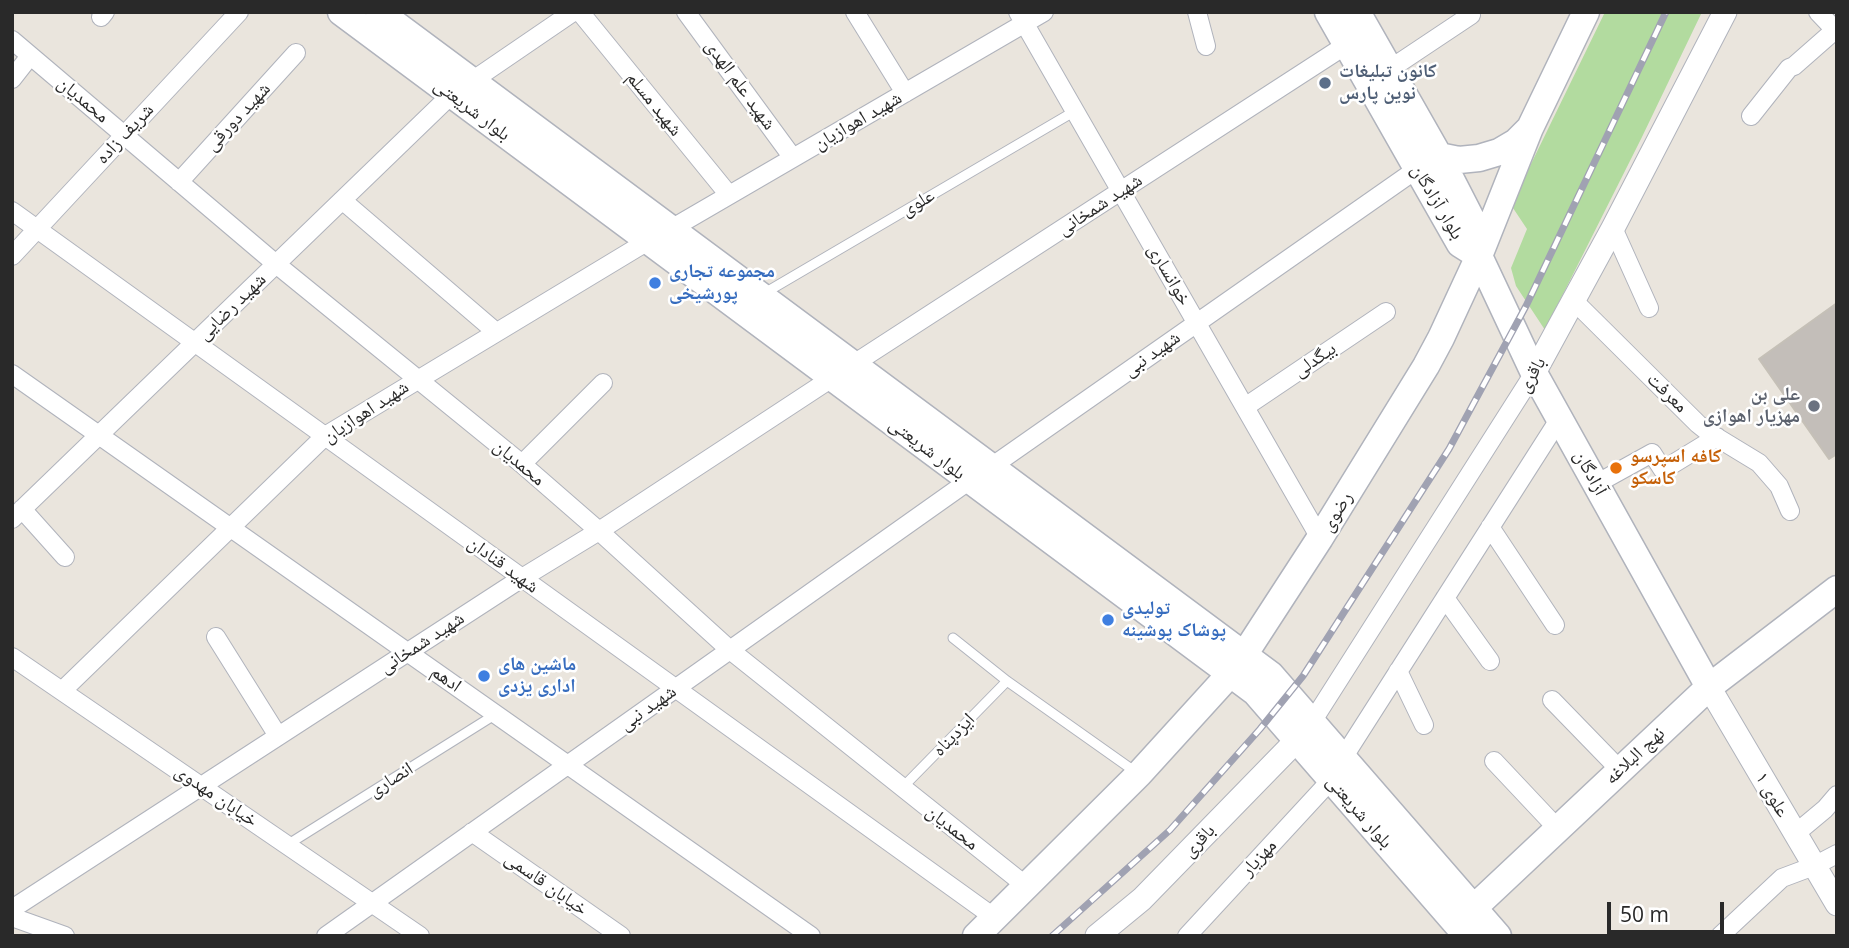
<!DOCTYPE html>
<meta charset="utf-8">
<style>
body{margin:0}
#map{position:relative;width:1849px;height:948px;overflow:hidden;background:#eae5dd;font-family:"Open Sans",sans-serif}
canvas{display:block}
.frame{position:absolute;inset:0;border:14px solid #292929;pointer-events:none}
.scale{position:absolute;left:1607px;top:902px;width:117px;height:32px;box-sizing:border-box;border:4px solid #292929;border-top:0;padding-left:9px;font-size:21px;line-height:24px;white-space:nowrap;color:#292929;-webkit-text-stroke:5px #fff;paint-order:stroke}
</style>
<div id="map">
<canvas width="1849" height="948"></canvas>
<div class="frame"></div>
<div class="scale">50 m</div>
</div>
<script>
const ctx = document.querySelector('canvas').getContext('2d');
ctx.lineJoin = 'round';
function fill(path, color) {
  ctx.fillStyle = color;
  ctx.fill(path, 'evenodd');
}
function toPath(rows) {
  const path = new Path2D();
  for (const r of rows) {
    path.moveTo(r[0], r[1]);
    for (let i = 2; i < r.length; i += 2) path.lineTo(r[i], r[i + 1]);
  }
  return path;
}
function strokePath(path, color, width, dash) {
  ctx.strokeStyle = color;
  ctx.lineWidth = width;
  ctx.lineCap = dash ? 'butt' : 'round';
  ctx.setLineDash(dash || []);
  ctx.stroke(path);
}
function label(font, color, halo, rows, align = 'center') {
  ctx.font = font + ' "Open Sans","Noto Naskh Arabic",sans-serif';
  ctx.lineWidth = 5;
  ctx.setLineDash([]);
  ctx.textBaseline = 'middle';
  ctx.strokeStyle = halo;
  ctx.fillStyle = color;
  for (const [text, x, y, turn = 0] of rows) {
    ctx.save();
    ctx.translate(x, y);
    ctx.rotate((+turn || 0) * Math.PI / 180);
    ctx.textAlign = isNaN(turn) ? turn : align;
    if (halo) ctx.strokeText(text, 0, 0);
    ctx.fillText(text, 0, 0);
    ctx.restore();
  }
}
const green = toPath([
 [1605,12,1702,12,1641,139,1545,330,1516,286,1511,268,1527,229,1511,205]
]);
const building = toPath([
 [1837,303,1837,454,1829,459,1759,359,1837,303]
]);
const service = toPath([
 [763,294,1075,111],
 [953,638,1007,681,1137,773],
 [902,788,1007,681],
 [287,845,496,714]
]);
const minor = toPath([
 [580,12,729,195],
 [686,12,793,158],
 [855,12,905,93],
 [1018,12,1320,538],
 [1197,12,1206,46],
 [1818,12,1837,32],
 [101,17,105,12],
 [12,40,276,264,522,464,599,531,730,650,1025,885],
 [1390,69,1471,15],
 [12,79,30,56],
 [472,81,573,12],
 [1751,116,1789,68,1794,66,1835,30],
 [179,182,296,53],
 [342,200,496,332],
 [12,211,995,918],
 [1613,228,1649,308],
 [671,229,1044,12],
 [12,256,239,12],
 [1573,300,1698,424,1708,432,1759,463,1779,486,1790,511],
 [12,374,811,936],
 [1245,407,1386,312],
 [522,464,603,383],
 [1596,484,1652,453,1663,470,1717,437],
 [22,509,65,557],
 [12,519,451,95],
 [1490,527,1555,625],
 [1445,598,1490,661],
 [216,637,278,736],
 [12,657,420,936],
 [1398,671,1424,725],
 [62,691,325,436,648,241],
 [1552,700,1620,770],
 [1312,722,1534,373],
 [1343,758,1560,418],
 [1494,761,1558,829],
 [472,832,621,936],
 [1795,834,1825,809,1837,795],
 [12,909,522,578,599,531,832,378,1346,45],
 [12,917,65,936],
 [326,936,970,480,991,467,1417,169],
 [1187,936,1331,780],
 [1720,936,1782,878,1814,866,1837,854]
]);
const tertiary = toPath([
 [1534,373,1613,228,1725,12],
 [1709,687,1837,904],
 [1097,936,1142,899,1297,740]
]);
const secondary = toPath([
 [341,12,1255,692,1467,936],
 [379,12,1271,675,1498,936],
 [1328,12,1460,244,1479,256],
 [1357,12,1439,156,1476,228,1479,256,1534,373,1709,687],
 [1439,156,1459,160,1479,158,1499,152,1516,142,1529,129],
 [1463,918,1709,687,1837,589],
 [976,936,1139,774,1230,674,1244,655,1320,538,1426,366,1441,338,1479,256,1530,128,1586,12]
]);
const rail = toPath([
 [1052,936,1170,830,1260,729,1303,676,1449,449,1526,306,1666,12]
]);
const markers = [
 [1325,83,7,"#5c6f8a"],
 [655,283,7,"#3f7fe0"],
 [1814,406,7,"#6b7280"],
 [1616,468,7,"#e8710a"],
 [1108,620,7,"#3f7fe0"],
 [484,676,7,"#3f7fe0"]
];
const serviceNames = [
 ["کانون تبلیغات",1339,72],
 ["نوین پارس",1339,94]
];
const streetNames = [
 ["شهید علم الهدی",740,85,54],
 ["محمدیان",83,100,40],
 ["شهید مسلم",654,104,51],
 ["بلوار شریعتی",472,110,37],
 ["شهید دورقی",238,117,-47],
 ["شهید اهوازیان",858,121,-30],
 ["شریف زاده",125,134,-47],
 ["بلوار آزادگان",1437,202,59],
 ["علوی",918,203,-30],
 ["شهید شمخانی",1100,205,-33],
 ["خوانساری",1169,275,60],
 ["شهید رضایی",232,307,-44],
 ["شهید نبی",1152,354,-35],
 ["بیگدلی",1315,360,-34],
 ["باقری",1532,375,-60],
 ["معرفت",1667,393,44],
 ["شهید اهوازیان",366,412,-33],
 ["بلوار شریعتی",927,449,37],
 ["محمدیان",519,463,40],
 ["آزادگان",1590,473,61],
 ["رضوی",1337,512,-59],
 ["شهید قنادان",503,565,36],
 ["شهید شمخانی",422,643,-33],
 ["ادهم",446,679,35],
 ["شهید نبی",648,708,-35],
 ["ایزدپناه",954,735,-46],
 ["نهج البلاغه",1635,756,-43],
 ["انصاری",391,780,-32],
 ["علوی ۱",1772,795,60],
 ["خیابان مهدوی",216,796,34],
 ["بلوار شریعتی",1359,812,49],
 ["محمدیان",952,828,38],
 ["باقری",1199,841,-46],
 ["مهزیار",1259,858,-47],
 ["خیابان قاسمی",546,884,35]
];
const shopNames = [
 ["مجموعه تجاری",669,272],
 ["پورشیخی",669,294],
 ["تولیدی",1122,609],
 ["پوشاک پوشینه",1122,631],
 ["ماشین های",498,665],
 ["اداری یزدی",498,687]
];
const worshipNames = [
 ["علی بن",1800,395],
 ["مهزیار اهوازی",1800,417]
];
const foodNames = [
 ["کافه اسپرسو",1630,457],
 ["کاسکو",1630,479]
];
fill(green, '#b2db9f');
fill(building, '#c3beb9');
strokePath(building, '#c5c0b7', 2);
strokePath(service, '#b0b3bc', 11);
strokePath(minor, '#b0b3bc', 20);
strokePath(tertiary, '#b0b3bc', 25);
strokePath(secondary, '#b0b3bc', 29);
strokePath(service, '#fff', 9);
strokePath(minor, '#fff', 18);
strokePath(tertiary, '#fff', 23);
strokePath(secondary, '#fff', 26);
strokePath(rail, '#a0a2b2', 7);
strokePath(rail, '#fff', 4.5, [13]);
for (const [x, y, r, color] of markers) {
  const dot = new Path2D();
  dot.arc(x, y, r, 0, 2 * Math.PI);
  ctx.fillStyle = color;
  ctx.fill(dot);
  strokePath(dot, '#fff', 2.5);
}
label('bold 19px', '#4e5e75', '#fff', serviceNames, 'left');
label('19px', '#292929', '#fff', streetNames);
label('bold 19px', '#366cbe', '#fff', shopNames, 'left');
label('bold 19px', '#5b616d', '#fff', worshipNames, 'right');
label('bold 19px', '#c56008', '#fff', foodNames, 'left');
</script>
